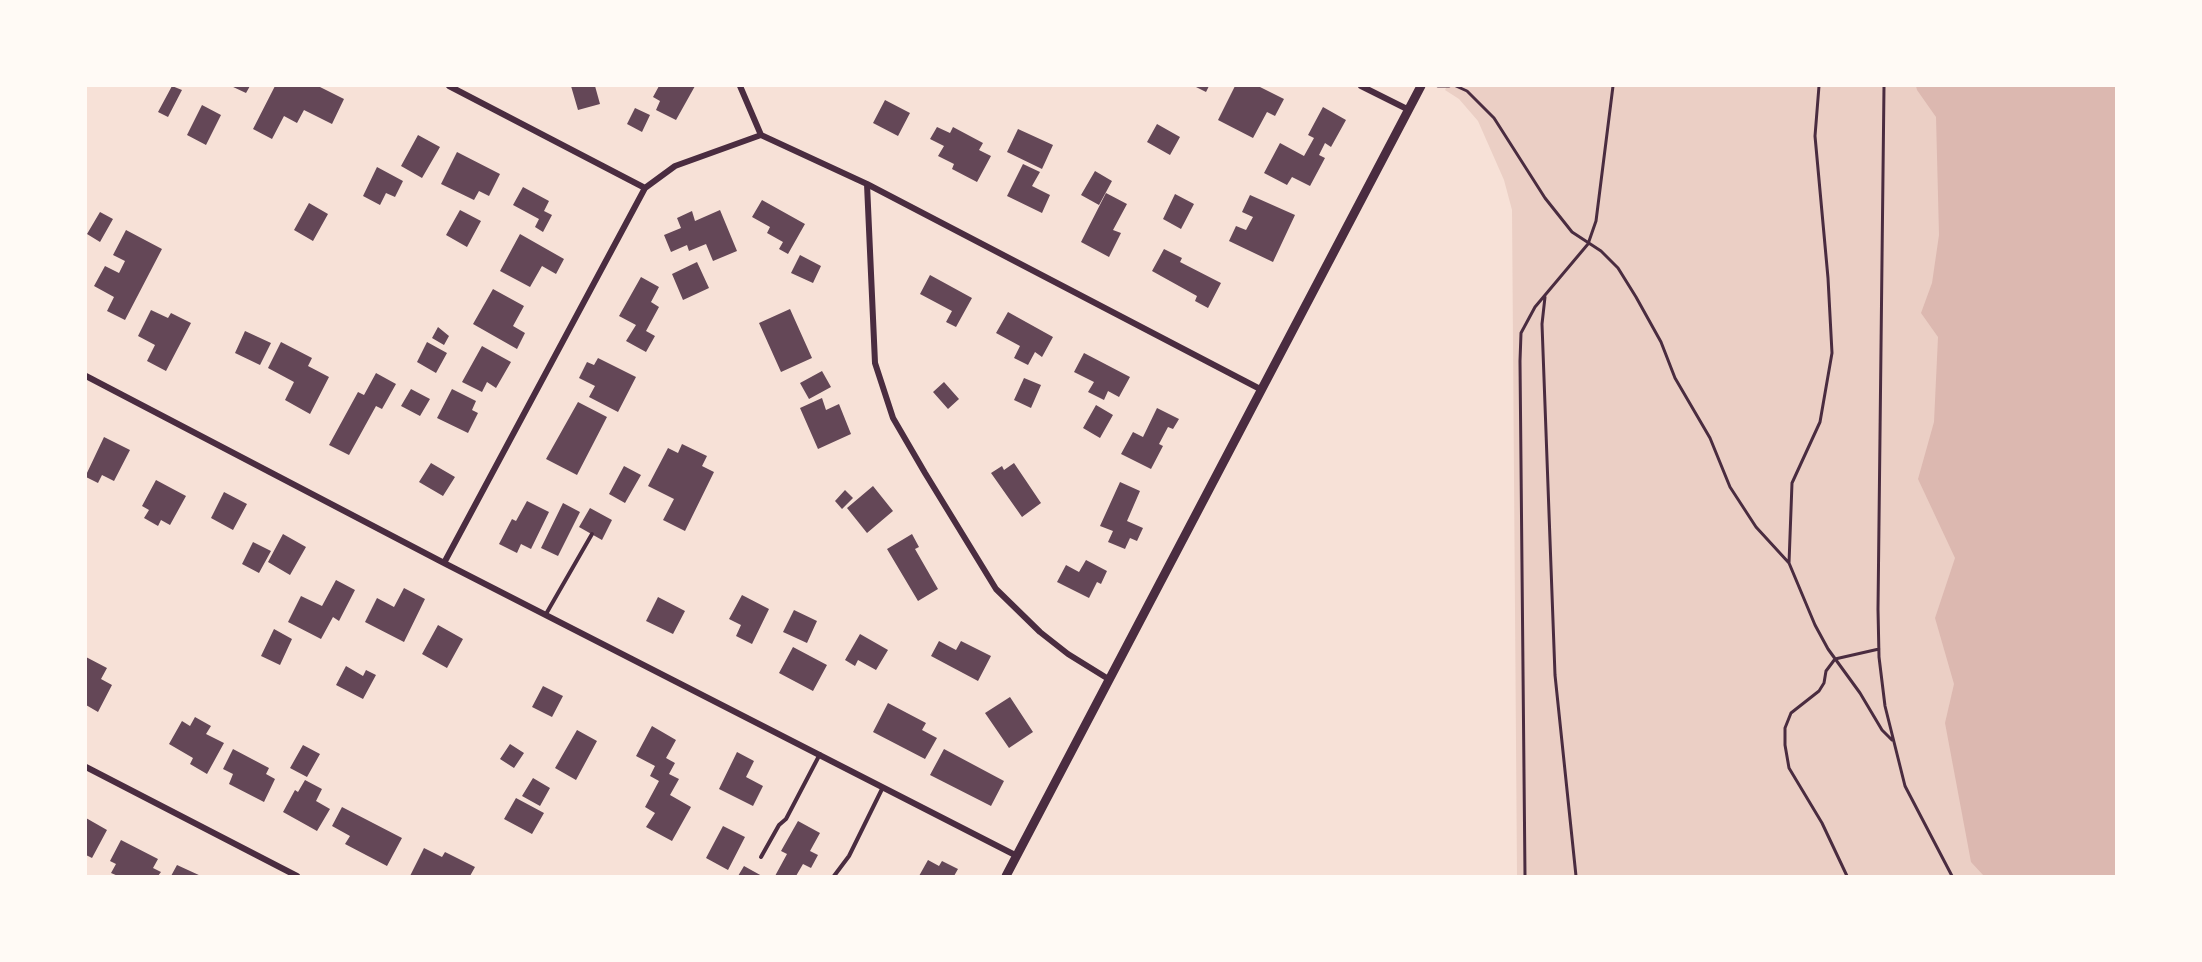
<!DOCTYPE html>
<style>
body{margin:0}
#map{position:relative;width:2202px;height:962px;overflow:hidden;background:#f7e1d7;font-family:Montserrat,sans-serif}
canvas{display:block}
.frame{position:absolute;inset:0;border:87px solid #fffaf5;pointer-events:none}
</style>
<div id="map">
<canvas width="2202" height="962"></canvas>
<div class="frame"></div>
</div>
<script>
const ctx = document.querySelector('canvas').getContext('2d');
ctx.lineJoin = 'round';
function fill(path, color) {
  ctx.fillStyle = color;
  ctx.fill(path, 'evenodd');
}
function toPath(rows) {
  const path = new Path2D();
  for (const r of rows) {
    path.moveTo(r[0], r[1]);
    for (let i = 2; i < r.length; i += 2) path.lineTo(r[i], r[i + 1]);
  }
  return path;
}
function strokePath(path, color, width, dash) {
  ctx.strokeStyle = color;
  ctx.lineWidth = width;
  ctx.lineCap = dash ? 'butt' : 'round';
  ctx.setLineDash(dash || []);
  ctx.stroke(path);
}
const green = toPath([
 [1447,86,2116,86,2116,876,1517,876,1512,210,1504,180,1478,121,1459,99,1445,90]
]);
const water = toPath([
 [1916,86,2116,86,2116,876,1984,876,1971,862,1945,723,1954,684,1935,618,1955,558,1918,479,1934,422,1938,337,1921,313,1932,283,1939,235,1936,117,1917,90]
]);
const building = toPath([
 [172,86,182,90,168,117,158,112],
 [231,86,250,86,246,93],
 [275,86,318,86,344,99,332,124,304,110,297,123,284,116,272,139,253,129],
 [571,86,595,86,600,104,578,110],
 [659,86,695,86,676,120,656,110,660,101,653,97],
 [1194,86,1209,86,1206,92],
 [1235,86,1258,86,1284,99,1275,116,1267,112,1253,138,1218,120],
 [885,100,910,113,898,136,873,123],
 [202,105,221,115,206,145,187,135],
 [1323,107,1346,120,1331,147,1325,143,1319,155,1325,158,1310,186,1292,177,1287,185,1264,173,1280,143,1304,156,1314,138,1308,135],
 [635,108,650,115,642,132,627,124],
 [1157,124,1180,137,1170,155,1147,142],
 [937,127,950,133,953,127,983,143,979,150,991,156,977,182,952,169,954,164,938,156,944,146,930,139],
 [1018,129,1053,145,1042,169,1007,152],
 [418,135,440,147,422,178,401,166],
 [457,152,500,174,489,196,479,191,474,200,441,184],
 [1023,164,1040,172,1032,186,1050,195,1042,213,1007,196],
 [377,167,403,181,395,197,386,193,380,205,363,196],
 [1095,171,1112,181,1099,205,1081,195],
 [523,187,549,201,544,211,552,215,543,232,535,227,539,219,513,205],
 [1106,193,1127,204,1113,230,1121,233,1109,257,1081,242],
 [1175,194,1194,204,1181,229,1163,219],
 [1250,195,1295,215,1273,262,1229,241,1236,226,1246,230,1253,217,1242,212],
 [762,200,805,224,788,254,779,249,783,242,767,233,770,227,752,217],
 [309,203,328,214,313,241,294,230],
 [460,210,481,221,467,247,446,235],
 [720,210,737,251,713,261,706,244,689,251,687,245,671,252,664,235,681,228,677,218,692,211,695,221],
 [100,212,113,219,100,242,87,234],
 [126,230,162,249,125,320,107,311,114,297,94,286,105,266,119,273,125,261,113,255],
 [520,234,564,259,556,274,542,266,530,287,500,271],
 [1164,249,1182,258,1180,262,1221,283,1208,308,1195,301,1197,296,1152,271],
 [800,255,821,266,813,283,791,273],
 [697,262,709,288,683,300,672,274],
 [930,275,972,298,956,327,946,322,952,311,920,294],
 [641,277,659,287,651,302,659,307,646,331,655,336,646,352,626,341,636,325,619,316],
 [493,289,524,306,513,326,525,333,517,349,473,324],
 [790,309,812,358,781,372,759,323],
 [151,310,168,318,171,313,191,323,166,371,147,361,155,345,138,336],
 [1008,312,1053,337,1042,357,1035,352,1028,365,1014,358,1020,346,996,333],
 [438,327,449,336,444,345,432,338],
 [245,331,271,343,260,365,235,353],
 [281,342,312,358,308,366,329,377,310,414,285,400,294,382,268,368],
 [427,342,447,353,436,373,417,362],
 [482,346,511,362,496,388,487,382,482,392,462,382],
 [1084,353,1130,377,1119,397,1108,391,1104,400,1088,392,1094,382,1074,372],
 [598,358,636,377,618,412,589,397,595,386,579,378,587,362,594,365],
 [822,371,831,387,809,399,800,383],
 [376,373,396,384,382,409,376,406,349,455,329,445,358,392,364,395],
 [1024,378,1041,385,1031,408,1014,400],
 [944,382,959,399,948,409,933,392],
 [411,389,430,399,420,416,401,406],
 [452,389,476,401,472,410,478,413,468,433,437,418],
 [822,398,826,410,839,404,851,434,818,449,800,408],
 [578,402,607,417,577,475,546,459],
 [1096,405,1113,415,1100,438,1083,428],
 [1157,408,1179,419,1173,429,1168,427,1159,444,1163,446,1151,469,1121,454,1133,432,1143,437],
 [104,437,130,450,114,481,102,475,98,483,86,477,86,475],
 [682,444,707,456,702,466,714,472,685,531,663,520,674,499,648,486,668,448,678,453],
 [431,463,455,477,443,496,419,482],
 [1014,463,1041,503,1022,517,991,473,1002,466,1004,470],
 [624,466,641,475,625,503,609,494],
 [156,480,186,496,170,525,161,520,158,526,144,518,149,510,142,506],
 [1120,482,1140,491,1127,521,1143,528,1137,541,1130,538,1125,549,1108,542,1113,531,1100,526],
 [873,486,893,511,867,533,847,508],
 [845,490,853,498,842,509,835,501],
 [224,492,247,504,233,530,211,518],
 [527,501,549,512,531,549,521,544,517,553,499,544,512,519,516,521],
 [563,503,580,512,558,556,541,548],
 [590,508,612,520,602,540,579,527],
 [283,534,306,547,290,575,268,562],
 [912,534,919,547,915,549,938,589,918,601,887,549],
 [253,542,271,551,259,573,242,564],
 [1086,560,1107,571,1101,584,1097,582,1089,598,1057,582,1066,565,1079,572],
 [336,580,355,590,339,621,333,617,321,639,288,622,301,596,322,606],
 [404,588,425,599,404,642,365,622,377,598,394,607],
 [742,595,769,609,752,644,736,636,741,625,729,619],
 [658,597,685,611,673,634,646,621],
 [794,610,817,621,807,643,783,632],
 [438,625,463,639,447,668,422,654],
 [274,629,292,639,280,665,261,656],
 [860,634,888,650,876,670,858,660,855,666,845,660],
 [939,641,956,650,961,641,991,656,978,681,931,656],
 [793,647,827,665,813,691,779,673],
 [86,657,107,668,101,679,112,685,98,712,86,705],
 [346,666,363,676,366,670,376,675,363,699,336,685],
 [543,686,563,696,552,717,532,707],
 [1010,697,1033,732,1009,748,985,713],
 [888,703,926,723,922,730,937,738,925,759,873,732],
 [195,717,211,726,206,734,224,743,207,774,190,764,193,758,169,744,182,721,190,726],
 [652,726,676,740,666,758,675,763,669,774,679,779,670,795,691,807,672,841,646,827,655,813,645,807,659,781,650,776,655,766,636,756],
 [577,730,597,741,576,780,555,768],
 [510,744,524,753,514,768,500,759],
 [303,745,320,754,307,777,290,768],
 [233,749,269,768,266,774,275,779,264,802,229,784,233,774,223,769],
 [944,749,1004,781,991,806,930,775],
 [737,752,754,761,746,777,763,786,753,806,719,789],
 [533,778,550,788,540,806,522,796],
 [305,780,322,789,316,801,330,809,317,831,283,812,295,790,298,792],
 [516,798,544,813,532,834,504,819],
 [342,807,402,838,387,866,345,844,350,836,332,826],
 [86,818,107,830,92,858,86,855],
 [798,821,820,833,810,851,818,855,811,868,803,864,796,876,775,876,787,854,781,851],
 [723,826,745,837,728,870,706,858],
 [121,840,158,859,153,868,161,872,158,876,118,876,111,873,116,864,110,861],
 [424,848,442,857,445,852,475,867,470,876,410,876],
 [928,860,939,866,942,861,958,869,954,876,919,876],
 [177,865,201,876,171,876],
 [744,866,762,876,738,876]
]);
const path = toPath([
 [1438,86,1449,86],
 [1456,86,1467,91,1494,118,1545,198,1572,232,1601,251,1618,268,1636,297,1661,342,1675,378,1710,438,1730,487,1756,527,1789,563],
 [1819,86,1815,136,1828,278,1832,353,1820,422,1792,483,1789,563,1815,625,1828,649,1860,693,1882,730,1892,740],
 [1884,86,1878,609,1879,657,1885,706,1905,786,1952,876],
 [1545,297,1542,324,1555,675,1576,876],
 [1835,659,1826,671,1824,683,1819,691,1791,713,1785,728,1785,745,1789,768,1822,823,1847,876],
 [1835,659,1879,649],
 [1525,876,1520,361,1521,333,1535,307,1588,244,1596,221,1613,86]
]);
const service = toPath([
 [546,614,592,534],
 [761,857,779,825,786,819,820,754],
 [834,876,849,856,883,787]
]);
const minor = toPath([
 [449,86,645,188],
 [740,86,761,135],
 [1361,86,1409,110],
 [761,135,867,184,1262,390],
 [867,184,875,363,893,418,925,473,996,589,1040,632,1068,654,1110,680],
 [86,376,444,563,1017,856],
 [444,563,645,188,675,166,761,135],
 [86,767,297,876]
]);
const tertiary = toPath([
 [1006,876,1421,86]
]);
fill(green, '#ebcfc5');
fill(water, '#dcb8b0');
fill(building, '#644757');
strokePath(path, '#4a2c40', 3);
strokePath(service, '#4a2c40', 4);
strokePath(minor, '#4a2c40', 6);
strokePath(tertiary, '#4a2c40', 9);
</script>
